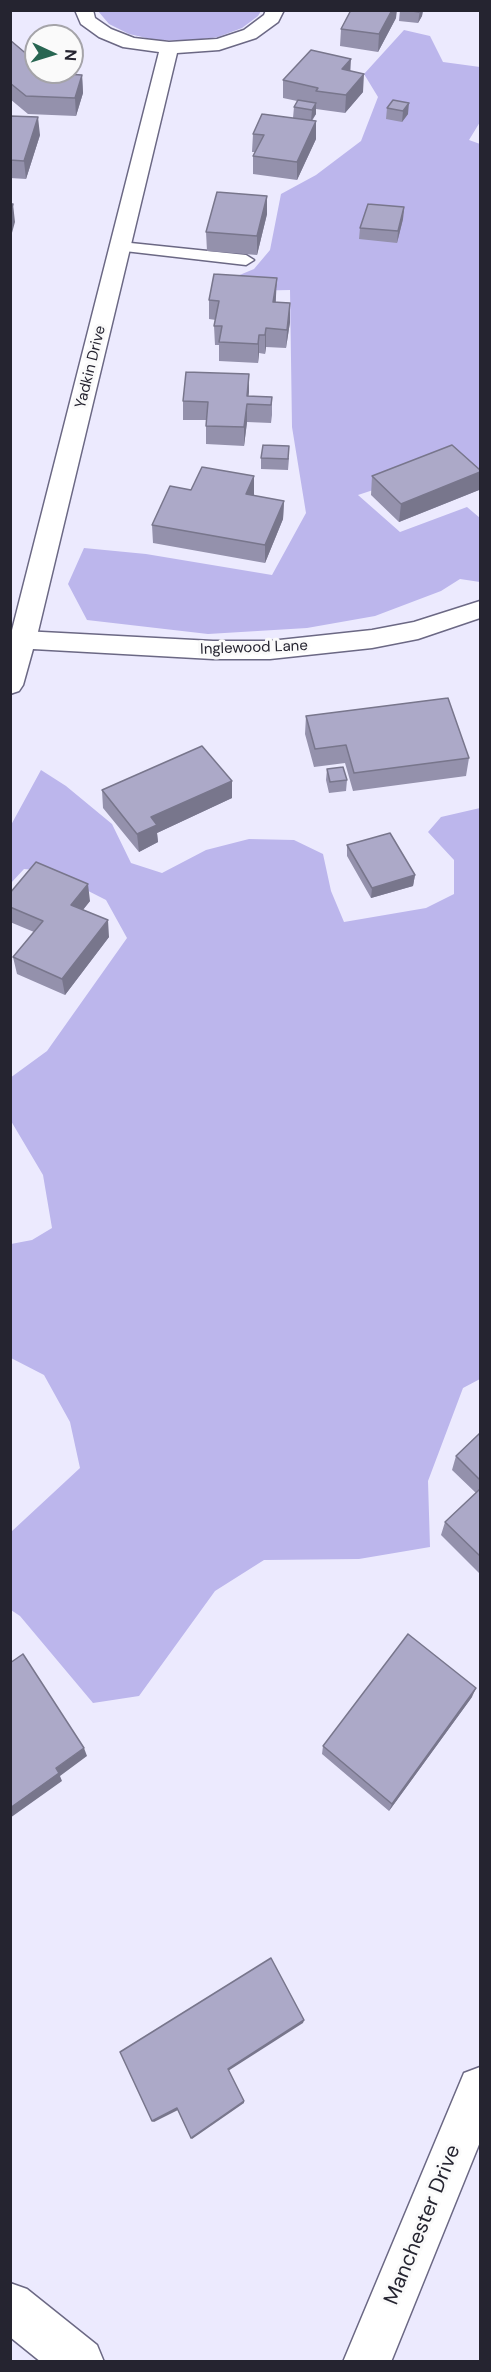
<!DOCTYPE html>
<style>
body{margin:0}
#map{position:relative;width:491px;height:2372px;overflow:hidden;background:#eceafe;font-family:"DM Sans",sans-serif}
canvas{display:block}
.frame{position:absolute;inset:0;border:12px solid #252430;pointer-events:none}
.north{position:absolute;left:24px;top:24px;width:60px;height:60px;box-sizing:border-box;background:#fafafa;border:2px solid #a5a4a9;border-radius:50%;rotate:94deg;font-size:16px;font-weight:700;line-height:24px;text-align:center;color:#252430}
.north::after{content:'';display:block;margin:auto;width:21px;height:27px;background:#286652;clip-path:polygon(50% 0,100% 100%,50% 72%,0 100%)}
</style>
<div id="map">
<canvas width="491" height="2372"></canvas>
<div class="frame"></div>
<div class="north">N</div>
</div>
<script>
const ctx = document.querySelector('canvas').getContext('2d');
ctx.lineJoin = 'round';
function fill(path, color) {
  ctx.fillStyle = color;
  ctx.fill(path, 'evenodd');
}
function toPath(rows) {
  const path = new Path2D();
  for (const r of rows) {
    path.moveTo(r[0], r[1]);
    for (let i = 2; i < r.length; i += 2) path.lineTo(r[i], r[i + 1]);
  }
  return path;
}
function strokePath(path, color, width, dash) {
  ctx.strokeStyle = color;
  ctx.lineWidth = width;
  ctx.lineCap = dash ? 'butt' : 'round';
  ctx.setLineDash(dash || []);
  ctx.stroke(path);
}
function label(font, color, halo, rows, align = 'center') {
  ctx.font = font + ' "DM Sans",sans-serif';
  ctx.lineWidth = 6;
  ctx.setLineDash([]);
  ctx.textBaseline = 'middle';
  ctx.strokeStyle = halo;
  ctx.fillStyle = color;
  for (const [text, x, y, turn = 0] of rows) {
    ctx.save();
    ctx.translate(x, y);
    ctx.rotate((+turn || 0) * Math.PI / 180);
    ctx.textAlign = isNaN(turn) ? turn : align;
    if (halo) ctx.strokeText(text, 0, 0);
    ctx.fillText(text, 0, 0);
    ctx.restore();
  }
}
const green = toPath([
 [98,11,97,11,261,11,258,16,242,28,218,37,189,41,155,40,129,34,109,24],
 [404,30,430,36,443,62,480,67,480,122,469,140,480,144,480,477,461,461,358,495,400,532,467,507,480,518,480,582,460,579,441,591,375,616,307,628,208,634,87,620,68,584,84,548,146,554,272,575,306,513,292,427,290,290,243,291,230,279,254,269,270,250,281,194,316,175,361,141,378,97,364,74],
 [41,770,66,786,112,824,131,863,162,873,206,850,249,839,294,840,323,854,331,891,344,922,426,908,454,894,454,860,428,832,441,817,480,808,480,1379,463,1388,428,1481,430,1547,359,1559,264,1560,215,1591,139,1696,93,1703,20,1616,11,1610,11,1532,80,1468,70,1422,44,1375,11,1358,11,1244,32,1240,52,1228,43,1175,11,1121,10,1078,47,1051,127,938,106,900,49,871,24,869,11,883,11,825]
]);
const service = toPath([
 [121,242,246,255,254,260,246,265,116,250,113,247,121,242]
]);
const minor = toPath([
 [75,10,93,10,95,18,111,29,134,38,169,42,217,39,244,30,264,15,266,10,284,10,278,22,256,38,219,50,177,53,36,640,32,646,23,649,14,646,10,638,159,52,123,47,99,37,81,24,75,10],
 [480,2067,480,2142,391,2362,343,2362,464,2073,480,2067],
 [10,2283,27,2289,97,2345,104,2362,41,2362,10,2337,10,2283]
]);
const tertiary = toPath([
 [480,601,480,618,418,639,372,648,270,659,213,659,33,649,23,685,19,691,10,694,10,639,14,634,23,631,213,641,270,641,372,630,414,622,480,601]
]);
const wall = toPath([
 [400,10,423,10,422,16,418,23,399,21],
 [396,18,378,52,340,46,341,29],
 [10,40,50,73,82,75,83,93,76,116,28,114,10,99],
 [351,71,363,92,345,113,316,109,316,114,312,121,316,139,297,180,253,174,253,156,255,152,252,152,253,134,293,118,294,107,297,101,283,98,283,80],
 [393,100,408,114,402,122,386,119,387,108],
 [10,116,40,135,26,179,10,178],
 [267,196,267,214,257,255,207,251,206,232],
 [404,207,403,219,397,243,359,239,360,228],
 [276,296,276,303,290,303,290,322,286,348,266,347,265,354,259,353,258,363,219,361,219,345,215,345,214,326,216,320,209,319,209,300],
 [248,396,272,397,272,415,271,423,247,422,244,446,206,444,206,420,183,420,183,401],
 [261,458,289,458,288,470,261,469],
 [254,476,253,496,284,501,283,519,265,563,153,543,152,525,191,490],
 [372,476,479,490,399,522,371,495],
 [306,716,469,758,466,776,353,791,345,763,314,767,305,734],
 [327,769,347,780,346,791,329,793,326,780],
 [232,781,232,798,157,833,158,842,139,852,103,808,102,790],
 [347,845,415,875,413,886,371,898,347,856],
 [10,893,90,901,83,910,109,937,65,995,17,974,13,957,34,932,10,922],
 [480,1433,480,1574,441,1535,445,1522,476,1493,452,1470,456,1456],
 [472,1697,389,1811,322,1754,323,1746]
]);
const shadedWall = toPath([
 [392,10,397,10,396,18,378,52,379,34],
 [420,10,423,10,422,16,418,23],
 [351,59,350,77,342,69],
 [364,74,363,92,345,113,346,95],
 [82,75,83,93,76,116,75,98],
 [316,103,316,114,311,121,312,110],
 [409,103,408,114,402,122,403,111],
 [38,117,40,135,26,179,24,161],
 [316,121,316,139,297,180,297,162],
 [11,193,12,208,13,204,15,222,10,240],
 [267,196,267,214,257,255,257,236],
 [404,207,403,219,397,243,398,231],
 [277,278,276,296,273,321,273,302],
 [290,303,290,322,286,348,287,330],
 [266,328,266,347,265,354,265,335],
 [259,335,259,353,258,363,258,344],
 [249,374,249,392,248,404,247,396],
 [247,404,247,422,244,446,244,427],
 [480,472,479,490,399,522,401,504],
 [254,476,254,495,246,513,246,494],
 [284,501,283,519,265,563,265,545],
 [232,781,232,798,157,833,158,842,139,852,137,834,151,817],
 [415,875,413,886,371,898,372,888],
 [88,884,90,901,73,922,71,905],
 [108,920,109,937,65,995,62,979],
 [476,1688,472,1697,389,1811,392,1804],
 [84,1748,87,1756,60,1776,62,1781,10,1818,10,1808,56,1768],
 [304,2020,303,2023,228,2071,228,2069],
 [244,2101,244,2103,192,2139,191,2138],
 [177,2108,178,2110,154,2122,152,2121]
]);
const building = toPath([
 [351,10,392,10,379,34,341,29,351,10],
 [405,10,420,10,419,12,405,10],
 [10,40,36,62,36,72,48,72,50,73,82,75,75,98,26,96,10,83,10,40],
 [311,50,351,59,342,69,364,74,346,95,316,91,318,88,283,80,311,50],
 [298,100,316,103,312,110,294,107,298,100],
 [393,100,409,103,403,111,387,108,393,100],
 [262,114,316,121,297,162,253,156,264,135,253,134,262,114],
 [10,116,38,117,24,161,10,160,10,116],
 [217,192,267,196,257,236,206,232,217,192],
 [10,204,13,204,10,214,10,204],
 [368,204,404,207,398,231,360,228,368,204],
 [214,274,277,278,273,302,290,303,287,330,266,328,265,335,259,335,258,344,219,342,222,326,214,326,219,301,209,300,214,274],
 [186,372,249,374,247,396,272,397,271,405,247,404,244,427,206,426,208,402,183,401,186,372],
 [263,445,289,446,288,459,261,458,263,445],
 [452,445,480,470,480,472,401,504,372,476,452,445],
 [202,467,254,476,246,494,284,501,265,545,152,525,170,486,191,490,202,467],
 [448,698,469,758,354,773,346,745,315,749,306,716,448,698],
 [202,746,232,781,151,817,157,825,137,834,102,790,202,746],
 [343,767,347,780,330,782,327,769,343,767],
 [390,833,415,875,372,888,347,845,390,833],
 [36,862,88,884,71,905,108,920,62,979,13,957,43,921,10,907,10,893,36,862],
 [480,1433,480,1480,456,1456,480,1433],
 [480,1489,480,1556,445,1522,480,1489],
 [408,1634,476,1688,392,1804,323,1746,408,1634],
 [23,1654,84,1748,56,1768,59,1773,10,1808,10,1663,23,1654],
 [271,1958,304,2020,228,2069,244,2101,191,2138,177,2108,152,2121,120,2052,271,1958]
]);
const farStreetnames = [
 ["Yadkin Drive",91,367,-76],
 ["Inglewood Lane",254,648,-2]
];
const nearStreetnames = [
 ["Manchester Drive",423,2225,-68]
];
fill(green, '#bcb6ec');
strokePath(service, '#6b6884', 3);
strokePath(minor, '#6b6884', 3);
strokePath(tertiary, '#6b6884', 3);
fill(service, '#fff');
fill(minor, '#fff');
fill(tertiary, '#fff');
fill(wall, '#9491ac');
fill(shadedWall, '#78768c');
fill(building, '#aca9c8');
strokePath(building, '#78768c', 1.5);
label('15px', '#252430', '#fafafa', farStreetnames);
label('21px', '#252430', '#fafafa', nearStreetnames);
</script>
